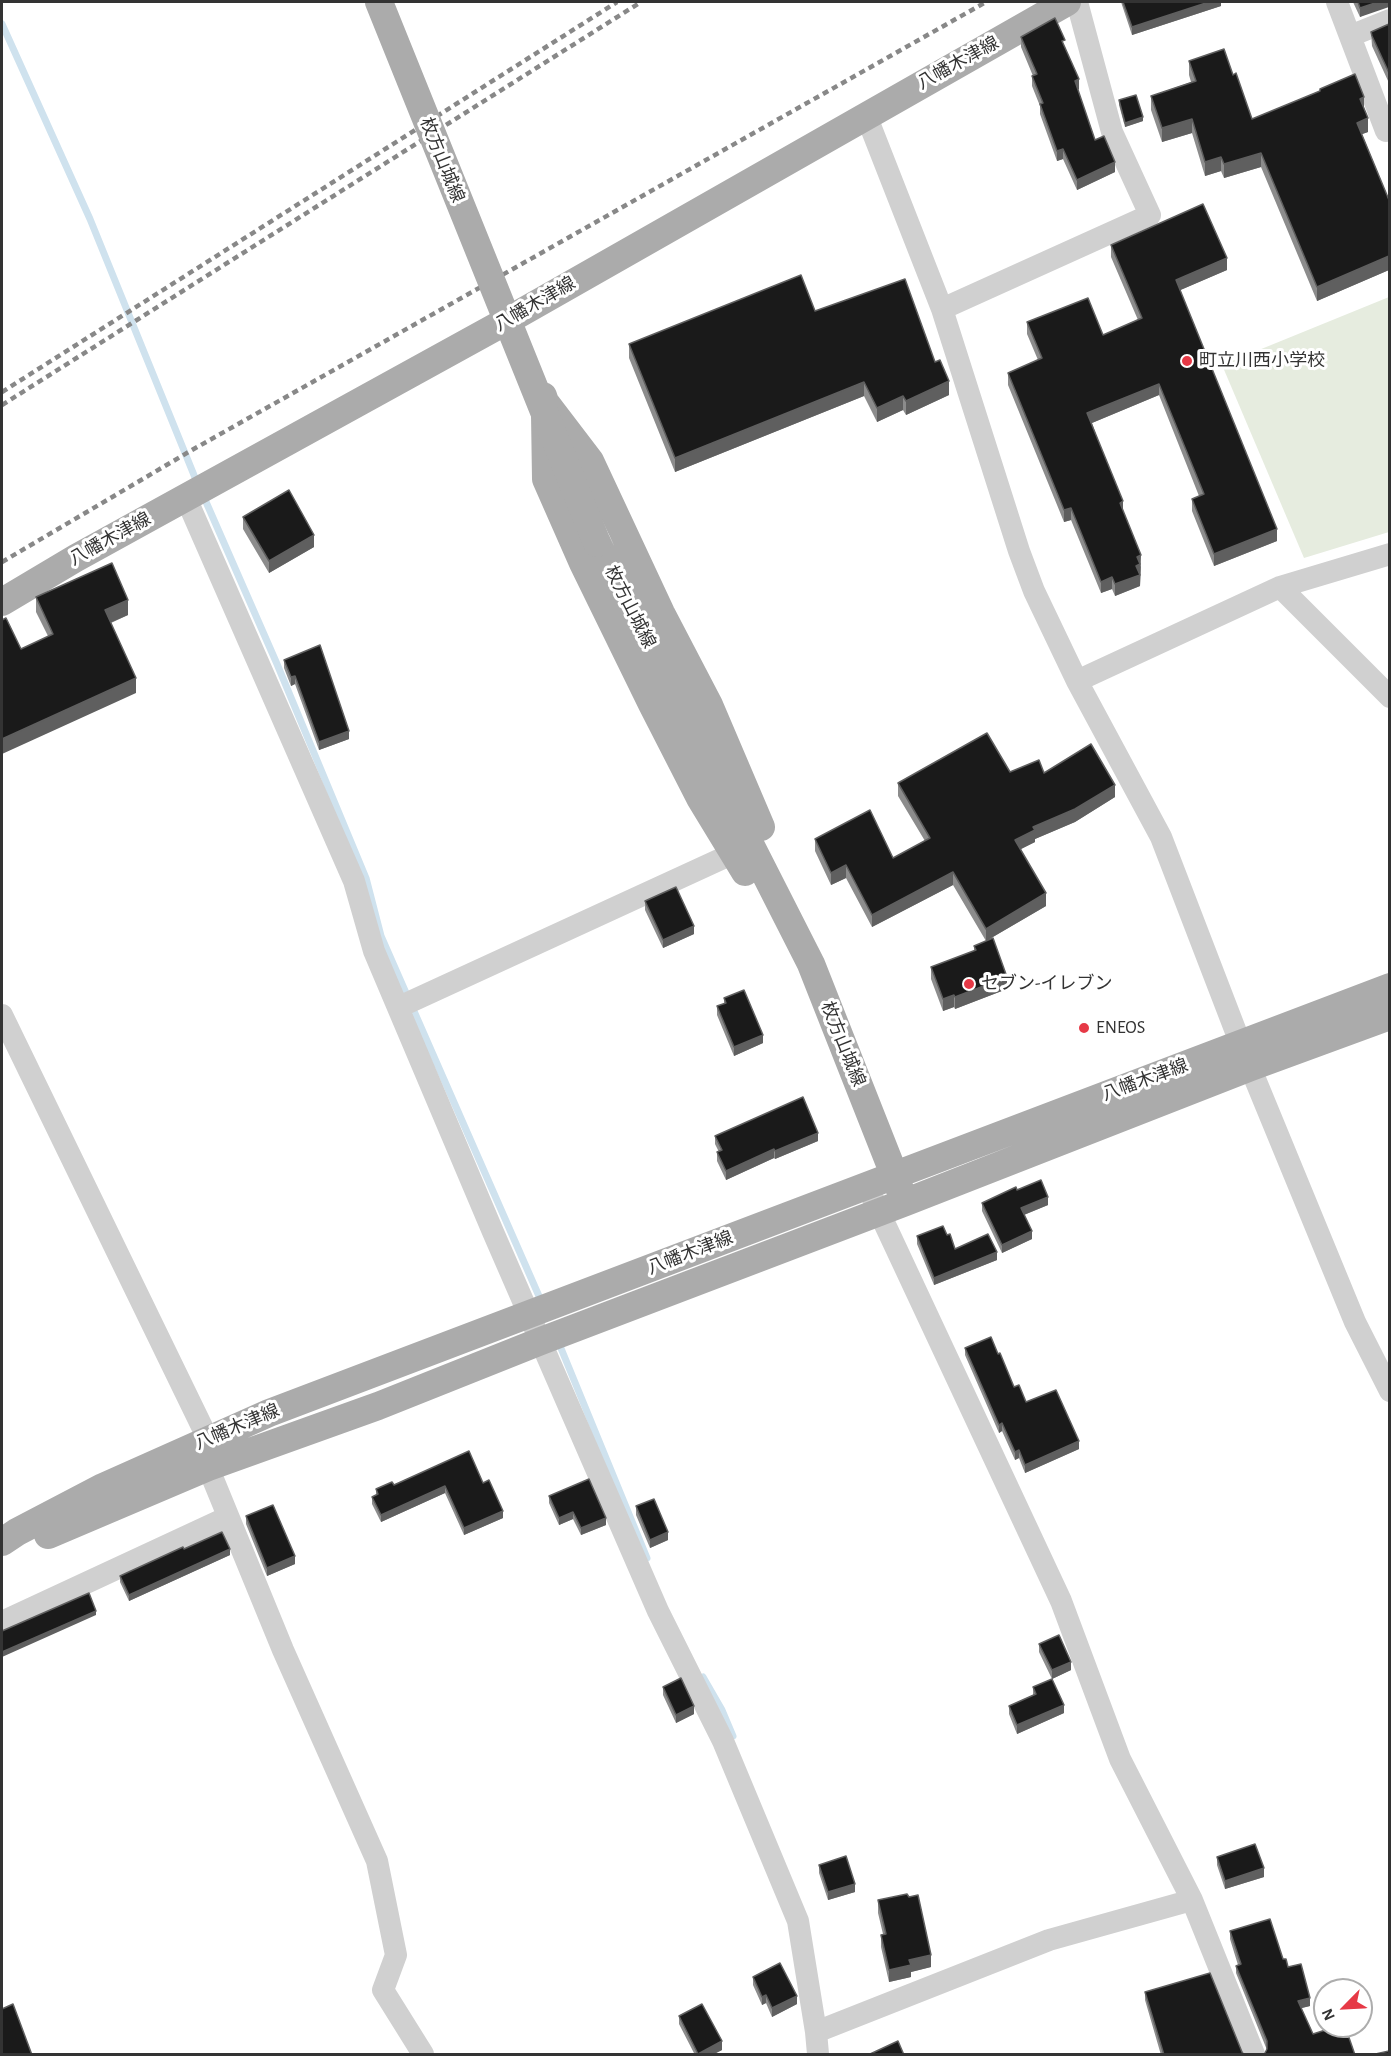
<!DOCTYPE html>
<meta charset="utf-8">
<style>
body{margin:0}
#map{position:relative;width:1391px;height:2056px;overflow:hidden;background:#fff;font-family:"Alegreya Sans",sans-serif}
canvas{display:block}
.frame{position:absolute;inset:0;border:3px solid #333;pointer-events:none}
.north{position:absolute;left:1313px;top:1978px;width:60px;height:60px;box-sizing:border-box;background:#fff;border:2px solid #adadad;border-radius:50%;rotate:246deg;font-size:16px;font-weight:700;line-height:24px;text-align:center;color:#333}
.north::after{content:'';display:block;margin:auto;width:21px;height:27px;background:#e63946;clip-path:polygon(50% 0,100% 100%,50% 72%,0 100%)}
</style>
<div id="map">
<canvas width="1391" height="2056"></canvas>
<div class="frame"></div>
<div class="north">N</div>
</div>
<script>
const ctx = document.querySelector('canvas').getContext('2d');
ctx.lineJoin = 'round';
function fill(path, color) {
  ctx.fillStyle = color;
  ctx.fill(path, 'evenodd');
}
function toPath(rows) {
  const path = new Path2D();
  for (const r of rows) {
    path.moveTo(r[0], r[1]);
    for (let i = 2; i < r.length; i += 2) path.lineTo(r[i], r[i + 1]);
  }
  return path;
}
function strokePath(path, color, width, dash) {
  ctx.strokeStyle = color;
  ctx.lineWidth = width;
  ctx.lineCap = dash ? 'butt' : 'round';
  ctx.setLineDash(dash || []);
  ctx.stroke(path);
}
function label(font, color, halo, rows, align = 'center') {
  ctx.font = font + ' "Alegreya Sans","Noto Sans JP",sans-serif';
  ctx.lineWidth = 6;
  ctx.setLineDash([]);
  ctx.textBaseline = 'middle';
  ctx.strokeStyle = halo;
  ctx.fillStyle = color;
  for (const [text, x, y, turn = 0] of rows) {
    ctx.save();
    ctx.translate(x, y);
    ctx.rotate((+turn || 0) * Math.PI / 180);
    ctx.textAlign = isNaN(turn) ? turn : align;
    if (halo) ctx.strokeText(text, 0, 0);
    ctx.fillText(text, 0, 0);
    ctx.restore();
  }
}
const green = toPath([
 [1389,297,1389,532,1304,558,1222,365]
]);
const stream = toPath([
 [2,24,90,219,198,485],
 [203,495,277,664,366,878,381,936,542,1303],
 [558,1341,647,1558],
 [703,1677,722,1710,733,1736]
]);
const minor = toPath([
 [1337,2,1386,131],
 [1350,36,1390,20],
 [866,115,942,309,1019,551,1034,591,1077,681,1161,837,1241,1045,1355,1322,1390,1391],
 [942,309,1150,215,1112,132,1077,2],
 [186,498,354,881,374,951,493,1232,658,1611,723,1741,798,1921,816,2032],
 [1280,587,1390,697],
 [1077,681,1280,587,1390,554],
 [399,1007,734,853],
 [2,1015,208,1439],
 [873,1199,1061,1601,1120,1759,1192,1900,1254,2054],
 [208,1467,283,1650,377,1861,396,1955,383,1990,423,2054],
 [2,1622,228,1517],
 [818,2054,816,2032,1049,1940,1192,1900]
]);
const major = toPath([
 [543,396,545,402,590,461,661,613,709,705,761,827],
 [545,414,546,479,583,563,652,704,700,798,745,872],
 [597,543,811,964,901,1192],
 [2,602,76,558,510,319,1067,2],
 [48,1535,208,1467,378,1406,541,1341,906,1202,1251,1067,1390,1016],
 [2,1542,17,1532,103,1487,269,1413,1390,987]
]);
const rail = toPath([
 [2,392,617,2],
 [2,405,641,2],
 [2,562,192,450,986,2]
]);
const majorBridge = toPath([
 [379,2,597,543]
]);
const wall = toPath([
 [1121,2,1221,2,1221,6,1132,35],
 [1353,2,1389,2,1360,17],
 [1389,24,1389,83,1372,46,1371,32],
 [1021,37,1065,47,1079,89,1078,90,1095,140,1115,172,1077,190,1063,159,1057,161,1040,114,1040,106,1032,86,1032,76,1033,76,1021,47],
 [1189,61,1233,75,1252,119,1320,91,1320,89,1364,107,1368,132,1362,134,1389,200,1389,270,1317,301,1261,167,1224,178,1221,171,1205,176,1192,133,1162,142,1151,110,1151,96,1191,82,1189,75],
 [1119,100,1143,121,1125,127,1119,105],
 [1111,245,1227,270,1180,290,1277,541,1214,566,1192,511,1192,499,1199,496,1159,395,1092,423,1123,512,1141,567,1140,586,1115,596,1112,589,1101,593,1071,520,1064,522,1008,385,1008,373,1038,360,1027,334,1027,322,1103,335,1138,320,1111,257],
 [815,311,935,362,949,395,906,415,903,410,877,422,864,396,675,472,629,358,629,344],
 [243,517,314,547,269,573,243,529],
 [36,597,128,615,111,623,136,693,48,636,36,612],
 [284,660,349,739,319,750,295,684,291,686,284,668],
 [1010,772,1044,773,1115,797,1075,822,1035,839,1035,842,1021,849,1046,906,986,941,953,885,872,927,846,878,831,885,815,851,815,839,893,858,925,841,898,796,898,783],
 [645,901,694,934,663,948,645,910],
 [974,946,1007,989,955,1009,954,1007,943,1011,931,979,931,967,974,951],
 [724,998,763,1043,734,1056,717,1015,717,1006,724,1004],
 [715,1136,818,1141,775,1159,774,1158,726,1180,717,1161,717,1152,719,1152,715,1144],
 [1017,1190,1048,1205,1024,1215,1032,1239,1002,1253,982,1211,982,1203],
 [947,1235,955,1249,997,1260,934,1285,917,1244,917,1236],
 [965,1348,998,1354,1014,1387,1026,1402,1079,1449,1025,1473,1019,1458,1015,1460,1002,1431,999,1433,965,1355],
 [483,1483,503,1518,464,1535,445,1493,381,1522,372,1504,372,1497,376,1495,376,1489,394,1485],
 [549,1496,606,1525,581,1535,573,1519,559,1525,549,1503],
 [636,1506,668,1540,650,1548,636,1515],
 [246,1516,295,1564,267,1576,246,1524],
 [184,1549,230,1555,129,1601,120,1582,120,1576],
 [1039,1644,1071,1670,1052,1679,1039,1652],
 [663,1687,694,1714,676,1723,663,1695],
 [1033,1687,1064,1713,1017,1734,1009,1714,1009,1706,1033,1695],
 [1217,1857,1264,1877,1225,1889,1217,1865],
 [819,1865,855,1892,828,1900,819,1873],
 [878,1900,931,1967,911,1972,911,1977,889,1982,881,1947,881,1935,883,1934,878,1913],
 [1230,1931,1283,1959,1310,2006,1301,2008,1313,2034,1267,2050,1236,1973,1236,1966,1238,1965,1230,1939],
 [753,1977,797,2004,772,2017,766,2003,762,2005,753,1985],
 [1145,1992,1242,2052,1244,2055,1161,2055,1145,2000],
 [679,2016,722,2050,712,2055,695,2055,679,2024]
]);
const shadedWall = toPath([
 [1209,2,1221,2,1221,6,1132,35,1132,27],
 [1378,2,1389,2,1389,7,1360,17,1360,8],
 [1079,79,1079,89,1075,91,1075,81],
 [1364,97,1364,111,1360,99],
 [1143,117,1143,121,1125,127,1125,123],
 [1368,118,1368,132,1357,136,1357,123],
 [1192,119,1192,133,1162,142,1162,128],
 [1063,149,1063,159,1057,161,1057,151],
 [1261,153,1261,167,1224,178,1224,164],
 [1221,157,1221,171,1205,176,1205,162],
 [1115,162,1115,172,1077,190,1077,180],
 [1389,256,1389,270,1317,301,1317,287],
 [1227,258,1227,270,1176,292,1176,280],
 [949,381,949,395,906,415,906,401],
 [864,382,864,396,675,472,675,458],
 [1159,384,1159,395,1087,425,1087,413],
 [903,396,903,410,877,422,877,408],
 [1123,501,1123,513,1120,503],
 [1071,508,1071,520,1064,522,1064,510],
 [1277,529,1277,541,1214,566,1214,554],
 [314,535,314,547,269,573,269,561],
 [1141,555,1140,586,1115,596,1115,584,1137,557],
 [1112,577,1112,589,1101,593,1101,582],
 [128,600,128,615,105,625,105,610],
 [295,676,295,684,291,686,291,677],
 [136,678,136,693,2,754,2,739],
 [349,731,349,739,319,750,319,742],
 [1115,785,1115,797,1075,822,1035,839,1035,842,1015,852,1015,840,1033,827],
 [846,865,846,878,831,885,831,873],
 [953,872,953,885,872,927,872,915],
 [1046,893,1046,906,986,941,986,929],
 [694,926,694,934,663,948,663,940],
 [1007,977,1007,989,955,1009,955,997],
 [954,995,954,1007,943,1011,943,999],
 [763,1035,763,1043,734,1056,734,1047],
 [818,1133,818,1141,775,1159,775,1151],
 [774,1149,774,1158,726,1180,726,1171],
 [1048,1197,1048,1205,1021,1216,1021,1208],
 [1032,1231,1032,1239,1002,1253,1002,1245],
 [997,1252,997,1260,934,1285,934,1278],
 [1002,1423,1002,1431,999,1433,999,1425],
 [1079,1441,1079,1449,1025,1473,1025,1465],
 [1019,1450,1019,1458,1015,1460,1015,1452],
 [445,1486,445,1493,381,1522,381,1515],
 [503,1511,503,1518,464,1535,464,1528],
 [573,1512,573,1519,559,1525,559,1518],
 [606,1518,606,1525,581,1535,581,1528],
 [668,1532,668,1540,650,1548,650,1540],
 [230,1549,230,1555,129,1601,129,1595],
 [295,1556,295,1564,267,1576,267,1568],
 [96,1611,96,1615,2,1657,2,1652],
 [1071,1662,1071,1670,1052,1679,1052,1670],
 [1064,1705,1064,1713,1017,1734,1017,1725],
 [694,1706,694,1714,676,1723,676,1715],
 [1264,1868,1264,1877,1225,1889,1225,1881],
 [855,1884,855,1892,828,1900,828,1892],
 [931,1955,931,1967,911,1972,911,1977,889,1982,889,1970,909,1960],
 [766,1995,766,2003,762,2005,762,1997],
 [797,1996,797,2004,772,2017,772,2008],
 [1310,1998,1310,2006,1298,2009,1298,2001],
 [722,2041,722,2050,712,2055,698,2055,698,2054]
]);
const building = toPath([
 [1123,2,1209,2,1132,27,1123,2],
 [1358,2,1378,2,1360,8,1358,2],
 [1055,18,1065,40,1062,41,1079,79,1075,81,1095,140,1104,136,1115,162,1077,180,1063,149,1057,151,1040,104,1043,103,1032,76,1037,74,1021,37,1055,18],
 [1389,24,1389,73,1372,36,1371,32,1389,24],
 [1224,49,1233,75,1236,73,1252,119,1320,91,1320,89,1355,74,1364,97,1360,99,1368,118,1357,123,1389,200,1389,256,1317,287,1261,153,1224,164,1221,157,1205,162,1192,119,1162,128,1151,96,1196,81,1189,61,1224,49],
 [1136,95,1143,117,1125,123,1119,100,1136,95],
 [1203,204,1227,258,1176,280,1277,529,1214,554,1192,499,1204,494,1159,384,1087,413,1123,501,1120,503,1141,555,1137,557,1140,564,1136,566,1140,575,1115,584,1112,577,1101,582,1071,508,1064,510,1008,373,1042,358,1027,322,1088,298,1103,335,1142,318,1111,245,1203,204],
 [801,275,815,311,905,279,935,362,940,360,949,381,906,401,903,396,877,408,864,382,675,458,629,344,801,275],
 [289,490,314,535,269,561,243,517,289,490],
 [112,563,128,600,105,610,136,678,2,739,2,620,6,618,21,649,53,634,36,597,112,563],
 [320,645,349,731,319,742,295,676,291,677,284,660,320,645],
 [987,733,1010,772,1039,760,1044,773,1091,744,1115,785,1075,809,1033,827,1035,830,1015,840,1046,893,986,929,953,872,872,915,846,865,831,873,815,839,870,810,893,858,930,838,898,783,987,733],
 [676,887,694,926,663,940,645,901,676,887],
 [993,938,1007,977,955,997,954,995,943,999,931,967,976,950,974,946,993,938],
 [744,990,763,1035,734,1047,717,1006,726,1003,724,998,744,990],
 [803,1097,818,1133,775,1151,774,1149,726,1171,717,1152,722,1150,715,1136,803,1097],
 [1041,1180,1048,1197,1021,1208,1032,1231,1002,1245,982,1203,1016,1187,1017,1190,1041,1180],
 [943,1226,947,1235,950,1234,955,1249,988,1234,997,1252,934,1278,917,1236,943,1226],
 [991,1337,998,1354,1000,1353,1014,1387,1019,1385,1026,1402,1056,1390,1079,1441,1025,1465,1019,1450,1015,1452,1002,1423,999,1425,965,1348,991,1337],
 [469,1451,483,1483,489,1480,503,1511,464,1528,445,1486,381,1515,372,1497,378,1494,376,1489,392,1482,394,1485,469,1451],
 [589,1479,606,1518,581,1528,573,1512,559,1518,549,1496,589,1479],
 [654,1499,668,1532,650,1540,636,1506,654,1499],
 [273,1505,295,1556,267,1568,246,1516,273,1505],
 [222,1532,230,1549,129,1595,120,1576,183,1547,184,1549,222,1532],
 [89,1593,96,1611,2,1652,2,1631,89,1593],
 [1059,1635,1071,1662,1052,1670,1039,1644,1059,1635],
 [681,1678,694,1706,676,1715,663,1687,681,1678],
 [1052,1679,1064,1705,1017,1725,1009,1706,1036,1694,1033,1687,1052,1679],
 [1255,1844,1264,1868,1225,1881,1217,1857,1255,1844],
 [846,1856,855,1884,828,1892,819,1865,846,1856],
 [907,1894,909,1897,918,1895,931,1955,909,1960,911,1965,889,1970,881,1935,886,1934,878,1900,907,1894],
 [1270,1919,1283,1959,1286,1959,1288,1967,1301,1964,1310,1998,1298,2001,1313,2034,1338,2026,1345,2026,1355,2055,1264,2055,1267,2049,1267,2041,1236,1966,1241,1964,1230,1931,1270,1919],
 [780,1963,797,1996,772,2008,766,1995,762,1997,753,1977,780,1963],
 [1210,1973,1242,2052,1244,2055,1164,2055,1145,1992,1210,1973],
 [13,2004,32,2055,2,2055,2,2009,13,2004],
 [702,2004,722,2041,698,2054,679,2016,702,2004],
 [898,2041,904,2055,868,2055,898,2041],
 [1389,2051,1389,2055,1371,2055,1389,2051]
]);
const markers = [
 [1187,361,6,"#e63946"],
 [969,984,6,"#e63946"],
 [1084,1028,6,"#e63946"]
];
const streetNames = [
 ["八幡木津線",958,63,-29],
 ["枚方山城線",442,160,68],
 ["八幡木津線",535,304,-30],
 ["八幡木津線",110,539,-29],
 ["枚方山城線",630,607,63],
 ["枚方山城線",843,1044,68],
 ["八幡木津線",1145,1080,-20],
 ["八幡木津線",690,1253,-21],
 ["八幡木津線",237,1427,-23]
];
const poiNames = [
 ["町立川西小学校",1199,361],
 ["セブン-イレブン",981,984],
 ["ENEOS",1096,1028]
];
fill(green, '#e6ecdf');
strokePath(stream, '#cfe2ee', 7);
strokePath(minor, '#d0d0d0', 22);
strokePath(major, '#ababab', 28);
strokePath(rail, '#888', 4.5, [6, 4.5]);
strokePath(majorBridge, '#ababab', 28);
fill(wall, '#8c8c8c');
fill(shadedWall, '#5f5f5f');
fill(building, '#1a1a1a');
strokePath(building, '#5f5f5f', 1.5);
for (const [x, y, r, color] of markers) {
  const dot = new Path2D();
  dot.arc(x, y, r, 0, 2 * Math.PI);
  ctx.fillStyle = color;
  ctx.fill(dot);
  strokePath(dot, '#fff', 2);
}
label('18px', '#333', '#fff', streetNames);
label('18px', '#333', '#fff', poiNames, 'left');
</script>
